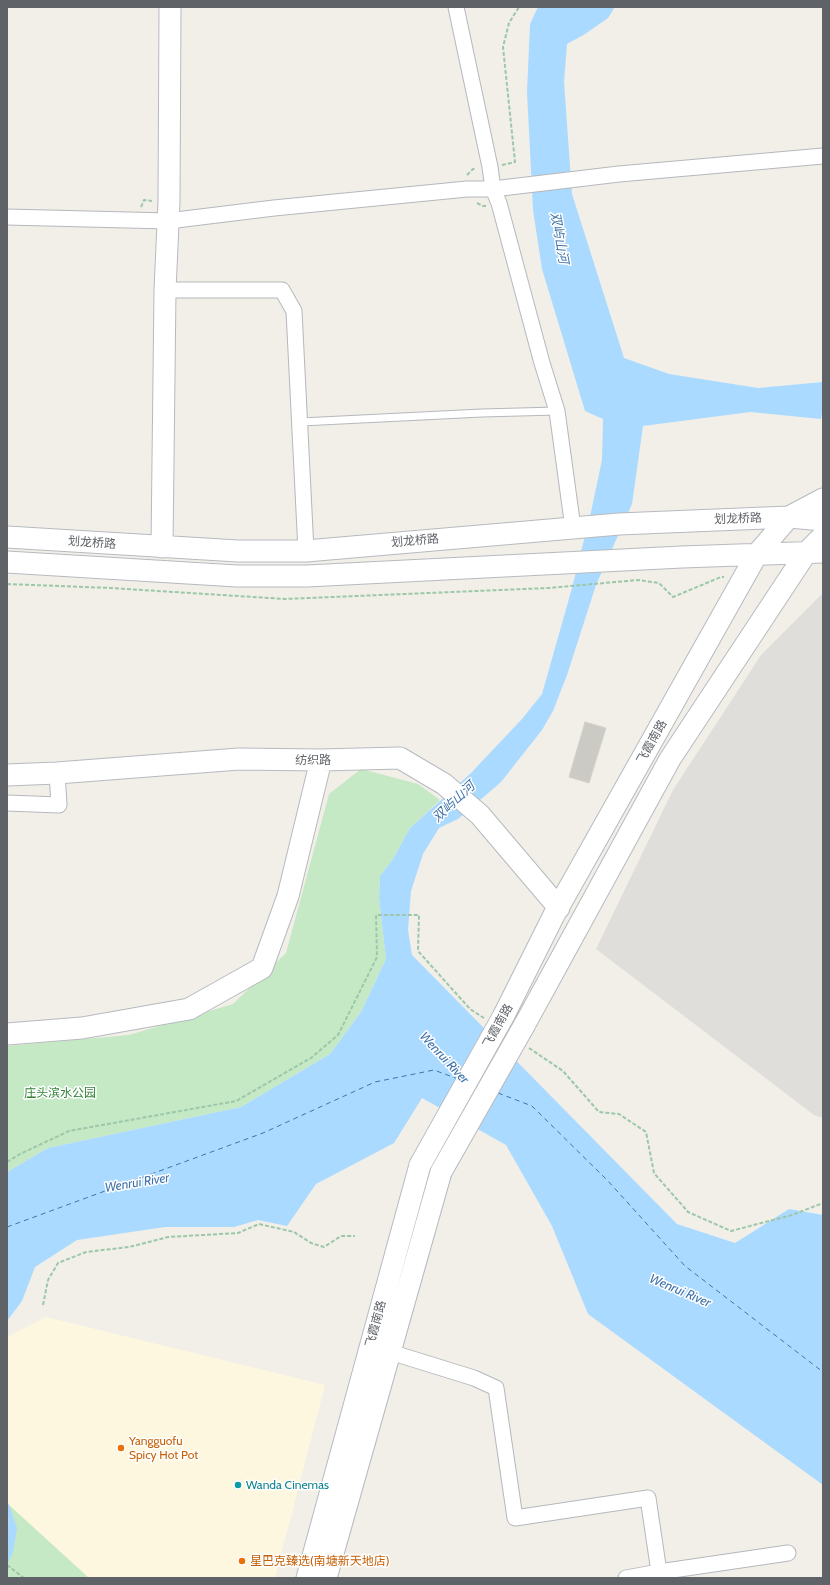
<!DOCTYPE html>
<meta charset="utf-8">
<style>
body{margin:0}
#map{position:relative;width:830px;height:1585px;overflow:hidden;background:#f1efe8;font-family:Cabin,sans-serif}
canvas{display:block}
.frame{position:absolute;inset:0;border:8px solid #5f6368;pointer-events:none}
</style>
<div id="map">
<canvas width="830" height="1585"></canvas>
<div class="frame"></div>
</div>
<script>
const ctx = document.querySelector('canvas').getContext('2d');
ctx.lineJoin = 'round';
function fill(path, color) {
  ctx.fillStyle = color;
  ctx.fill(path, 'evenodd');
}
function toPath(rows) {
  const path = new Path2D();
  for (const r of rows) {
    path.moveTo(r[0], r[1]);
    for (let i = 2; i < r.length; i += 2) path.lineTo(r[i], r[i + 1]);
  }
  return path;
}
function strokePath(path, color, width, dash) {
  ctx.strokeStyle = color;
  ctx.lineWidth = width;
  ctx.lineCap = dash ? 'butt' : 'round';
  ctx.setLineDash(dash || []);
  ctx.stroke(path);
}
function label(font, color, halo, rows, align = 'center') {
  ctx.font = font + ' Cabin,"Noto Sans SC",sans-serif';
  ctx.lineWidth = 3;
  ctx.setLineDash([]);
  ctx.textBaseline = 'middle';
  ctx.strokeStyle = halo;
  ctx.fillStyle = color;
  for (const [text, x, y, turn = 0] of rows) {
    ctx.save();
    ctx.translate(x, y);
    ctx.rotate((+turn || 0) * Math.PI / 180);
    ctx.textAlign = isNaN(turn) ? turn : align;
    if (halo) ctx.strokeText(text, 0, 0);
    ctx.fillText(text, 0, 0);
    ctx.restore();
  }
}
const commercial = toPath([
 [46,1317,325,1385,275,1578,89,1578,7,1503,7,1337]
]);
const industrial = toPath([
 [823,593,823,1118,814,1115,596,949,673,790,761,655]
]);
const green = toPath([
 [361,769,418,784,440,800,410,828,393,859,380,876,379,898,386,959,361,1012,330,1054,241,1107,48,1148,7,1172,7,1046,129,1035,233,1004,286,953,329,794],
 [7,1504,9,1505,89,1578,7,1578]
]);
const water = toPath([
 [538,7,615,7,608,18,585,34,567,44,564,82,572,194,624,358,669,374,758,388,823,382,823,407,821,419,750,412,643,426,632,504,596,585,567,675,553,711,542,730,501,782,458,819,439,828,423,854,411,891,408,930,412,955,677,1224,735,1243,789,1209,823,1215,823,1485,588,1314,552,1226,506,1145,422,1098,394,1143,316,1184,287,1226,258,1220,234,1227,165,1227,77,1240,35,1267,22,1301,7,1321,7,1172,48,1148,241,1107,330,1054,361,1012,386,959,379,898,380,876,393,859,410,828,471,773,522,719,542,694,572,588,591,512,602,460,603,419,585,411,542,269,533,210,527,92,530,24],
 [7,1503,9,1505,17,1528,13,1552,7,1565,7,1527,9,1519,7,1517]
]);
const ferry = toPath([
 [498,1093,532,1106,608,1181,685,1266,823,1372],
 [7,1227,263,1133,375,1082,434,1070,458,1079]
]);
const building = toPath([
 [585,722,606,728,589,783,569,777,585,722]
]);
const path = toPath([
 [502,165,515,162,503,47,509,23,519,7],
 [467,175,473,169,476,169],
 [477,203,483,206,486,206],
 [141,207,144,200,152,201],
 [7,584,111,588,285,599,549,588,638,580,659,583,673,597,721,577,724,577],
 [529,1048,563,1071,599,1112,619,1114,646,1132,654,1173,688,1212,731,1231,792,1215,823,1203],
 [7,1162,20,1154,69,1131,236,1101,311,1058,338,1035,377,957,376,915,419,915,418,951,470,1009,484,1018],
 [43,1305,48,1280,58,1263,86,1252,129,1247,168,1237,238,1233,259,1224,294,1232,311,1243,324,1247,341,1236,355,1236],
 [7,1565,24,1578]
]);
const lane = toPath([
 [301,422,482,413,557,411]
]);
const street = toPath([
 [456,7,490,167,493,189,499,203,542,363,557,411,573,528],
 [7,217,168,221,274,208,467,189,493,189,619,174,823,156],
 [165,290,282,290,294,311,306,551],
 [7,803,59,805,57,773],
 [390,1352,474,1378,496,1388,515,1518,648,1498,659,1572],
 [626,1578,659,1572,788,1553]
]);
const secondary = toPath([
 [7,537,238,551,306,551,619,524,789,517,823,520],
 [162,547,165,290,169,202,170,7],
 [7,562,237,576,307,576,682,557,823,552],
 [7,775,57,773,239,759,321,760,400,758,444,784,480,815,559,908],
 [504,1015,554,915,757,554,789,517,823,499],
 [525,1024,670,759,806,553,823,536],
 [7,1034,82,1028,189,1009,262,968,288,896,321,760],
 [307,1578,420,1165],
 [326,1578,441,1172]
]);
const secondaryBridge = toPath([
 [420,1165,504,1015],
 [441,1172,525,1024]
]);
const markers = [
 [121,1448,4,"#e8710a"],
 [238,1485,4,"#0f9aa8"],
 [242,1561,4,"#e8710a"]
];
const streetNames = [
 ["划龙桥路",738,519,-2],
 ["划龙桥路",415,541,-5],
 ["划龙桥路",92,543,4],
 ["飞霞南路",652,742,-61],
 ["纺织路",313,760],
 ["飞霞南路",498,1026,-61],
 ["飞霞南路",376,1324,-75]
];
const parkNames = [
 ["庄头滨水公园",60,1093]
];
const foodNames = [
 ["Yangguofu",129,1441],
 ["Spicy Hot Pot",129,1455],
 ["星巴克臻选(南塘新天地店)",250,1561]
];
const cultureNames = [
 ["Wanda Cinemas",246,1485]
];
const waterNames = [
 ["双屿山河",559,238,80],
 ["双屿山河",454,802,-43],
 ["Wenrui River",444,1058,47],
 ["Wenrui River",137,1183,-9],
 ["Wenrui River",680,1291,23]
];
fill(commercial, '#fef7e0');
fill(industrial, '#e0deda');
fill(green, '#c5e8c5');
fill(water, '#aadaff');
strokePath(ferry, '#4174aa', 1, [5, 4]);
fill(building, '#cccac5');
strokePath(building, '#d6d1c6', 1);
strokePath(lane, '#b5b8bc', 9);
strokePath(street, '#b5b8bc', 17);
strokePath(secondary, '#b6babf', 23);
strokePath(path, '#9cc7a9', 2, [4, 2]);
strokePath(lane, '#fff', 7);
strokePath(street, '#fff', 15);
strokePath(secondary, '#fff', 21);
strokePath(secondaryBridge, '#b6babf', 23, []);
strokePath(secondaryBridge, '#fff', 21);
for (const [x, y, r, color] of markers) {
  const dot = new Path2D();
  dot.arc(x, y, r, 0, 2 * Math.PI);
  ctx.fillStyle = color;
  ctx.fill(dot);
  strokePath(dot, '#fff', 1.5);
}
label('12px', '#5f6368', '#fff', streetNames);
label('12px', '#348238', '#fff', parkNames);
label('12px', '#c56008', '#fff', foodNames, 'left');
label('12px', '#0d838f', '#fff', cultureNames, 'left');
label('italic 13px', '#4174aa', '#fff', waterNames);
</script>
